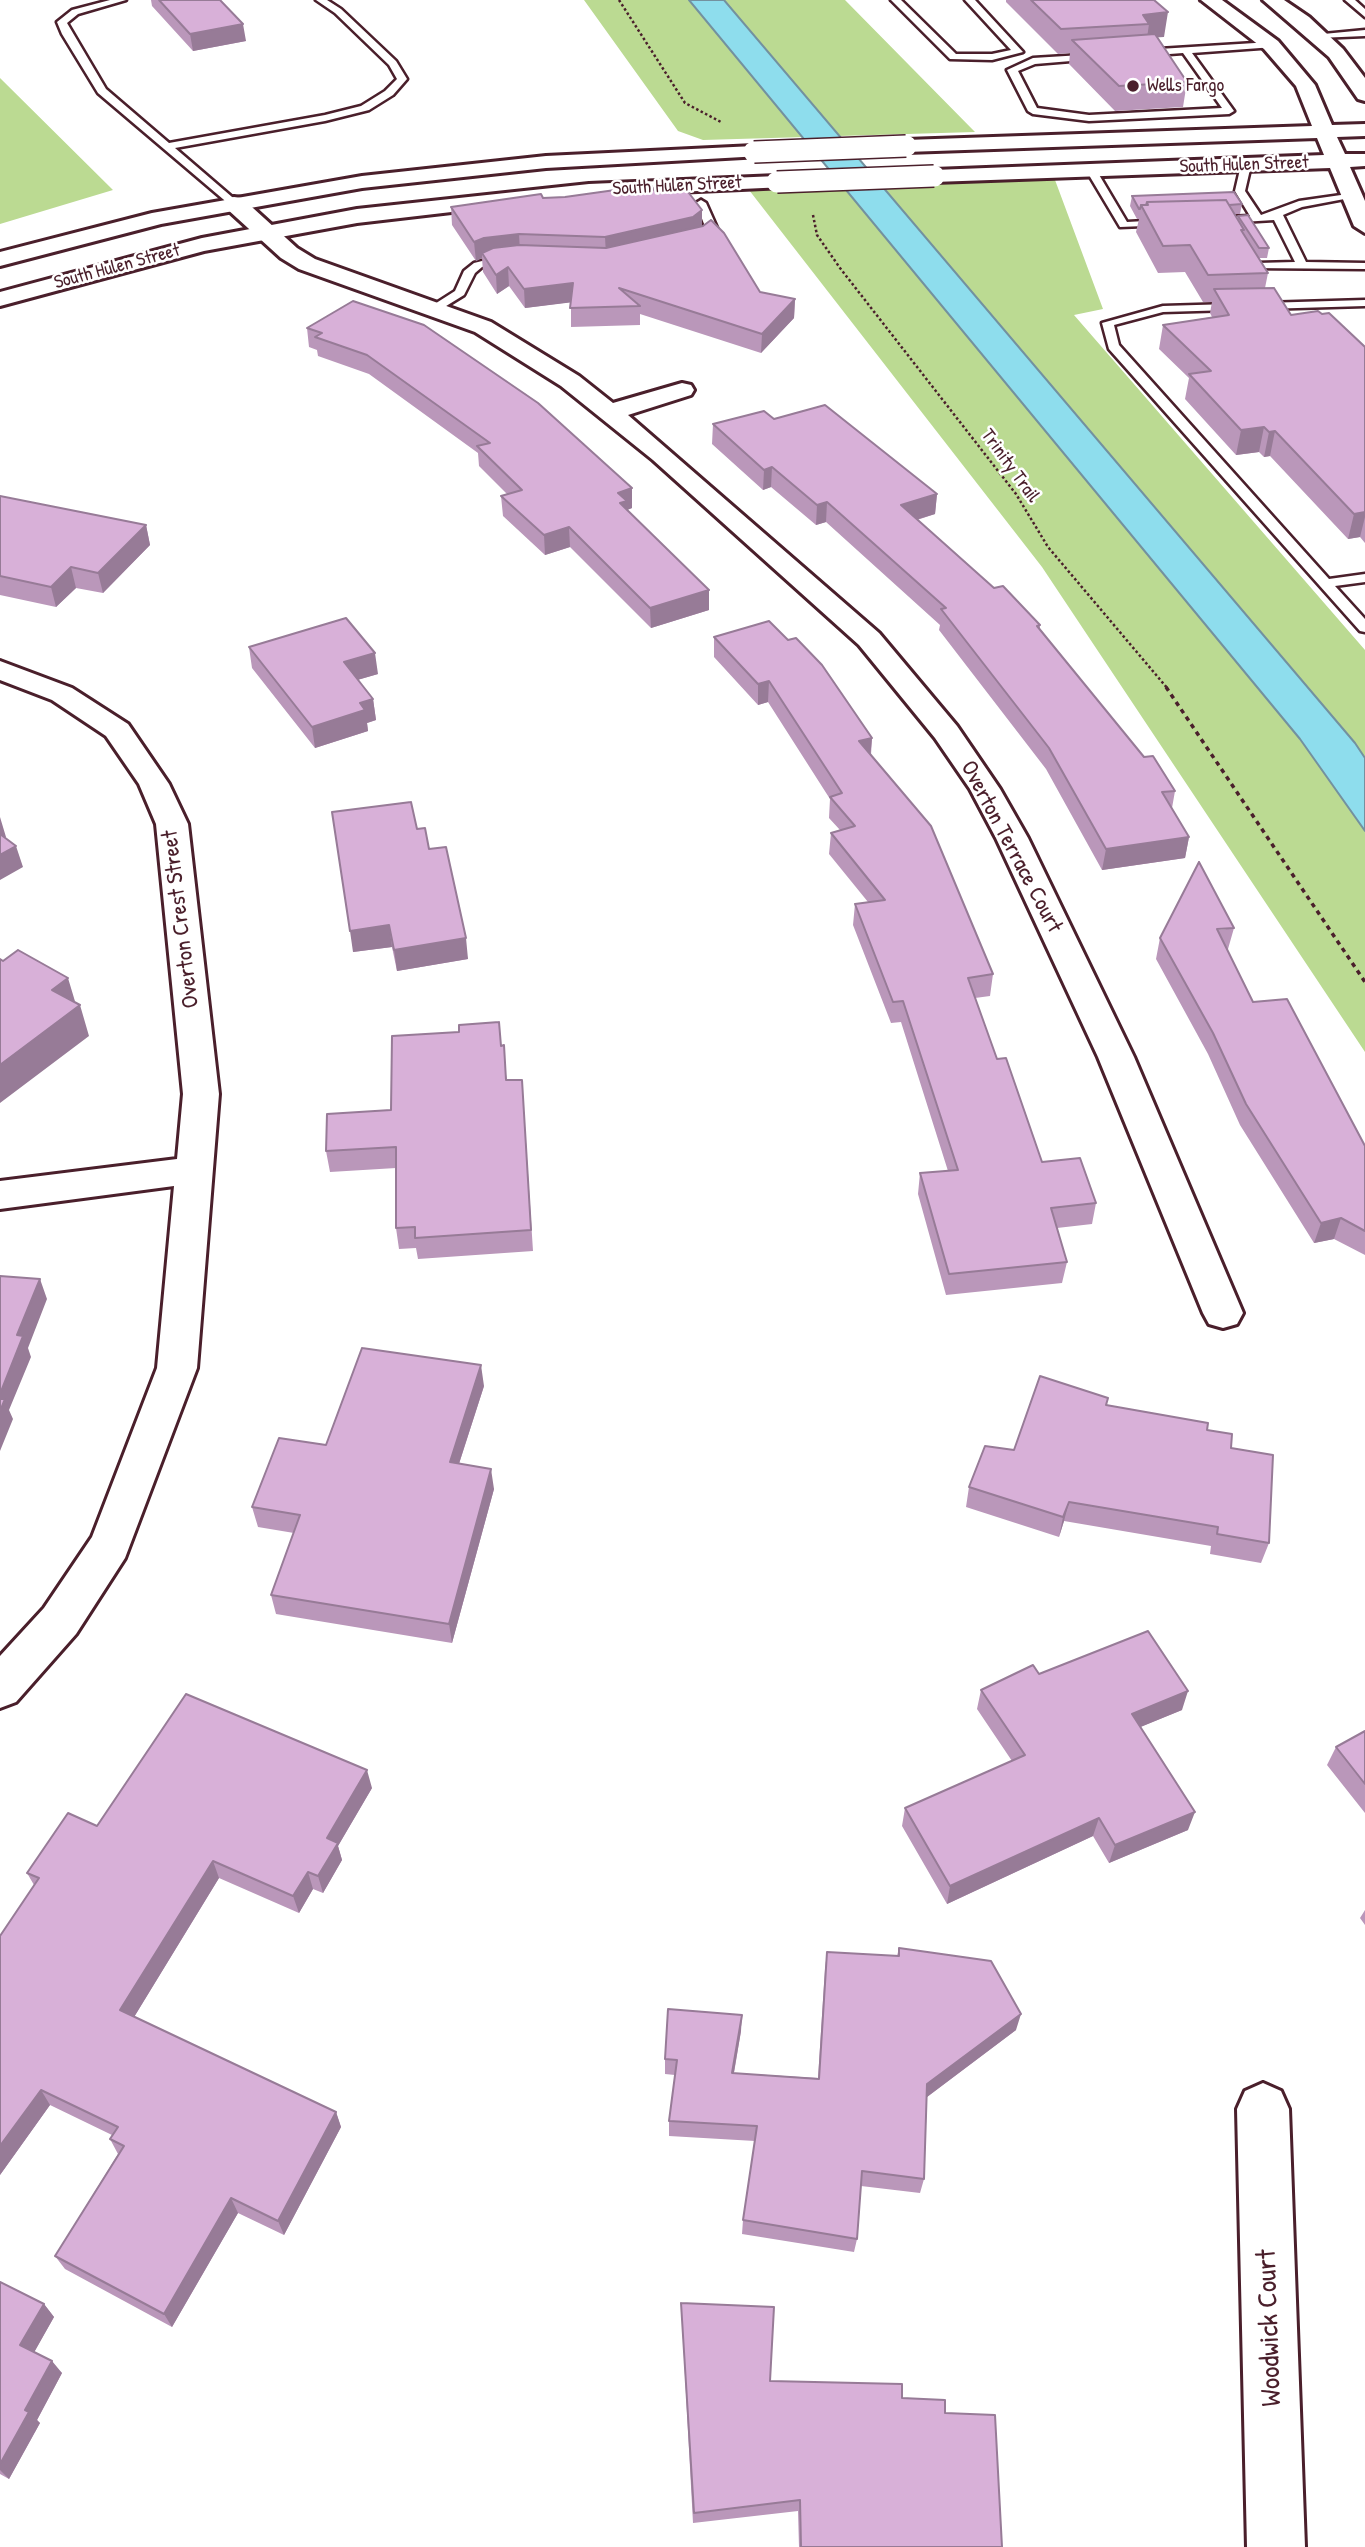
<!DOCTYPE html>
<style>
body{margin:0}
canvas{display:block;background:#fff}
</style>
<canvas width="1365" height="2547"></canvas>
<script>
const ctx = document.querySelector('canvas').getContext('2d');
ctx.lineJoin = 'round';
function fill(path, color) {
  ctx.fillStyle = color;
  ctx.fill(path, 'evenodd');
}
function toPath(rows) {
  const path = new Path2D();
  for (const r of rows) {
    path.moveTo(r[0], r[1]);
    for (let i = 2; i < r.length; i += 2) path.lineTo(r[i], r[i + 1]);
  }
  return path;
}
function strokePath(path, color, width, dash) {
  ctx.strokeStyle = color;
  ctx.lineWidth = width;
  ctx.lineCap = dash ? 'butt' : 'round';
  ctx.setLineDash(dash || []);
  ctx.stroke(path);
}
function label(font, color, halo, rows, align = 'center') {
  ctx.font = font + ' "Patrick Hand",sans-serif';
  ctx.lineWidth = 5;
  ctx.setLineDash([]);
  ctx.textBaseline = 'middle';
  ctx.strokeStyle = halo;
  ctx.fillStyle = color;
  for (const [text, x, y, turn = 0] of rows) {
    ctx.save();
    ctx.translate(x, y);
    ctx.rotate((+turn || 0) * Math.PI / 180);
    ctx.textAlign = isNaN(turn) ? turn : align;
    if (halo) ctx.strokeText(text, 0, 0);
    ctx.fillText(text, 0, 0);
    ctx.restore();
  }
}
const green = toPath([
 [584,0,845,0,975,132,703,140,678,131],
 [0,78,113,190,0,224],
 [1055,180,1103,309,1074,315,1365,650,1365,1052,1042,567,749,190]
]);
const water = toPath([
 [689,0,724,0,1355,743,1365,758,1365,831,1300,739,689,0]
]);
const pathFar1 = toPath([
 [619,0,685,103,721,122],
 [813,215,817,235,840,268,1016,494,1048,547,1168,689]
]);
const path = toPath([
 [1166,687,1365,982]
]);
const lane = toPath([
 [110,0,126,0,78,14,67,23,106,89,169,143,325,115,361,106,385,91,397,79,389,65,335,13,316,0,327,0,341,9,396,61,407,79,393,95,369,110,325,121,175,148,239,203,230,205,98,93,62,34,57,22,72,10,110,0],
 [891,0,901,0,956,54,992,54,1011,50,965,0,975,0,1023,52,992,60,950,59,891,0],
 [1345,0,1355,0,1365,9,1365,17,1345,0],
 [1365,30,1365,36,1318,38,1313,35,1365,30],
 [1271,42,1274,47,1192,53,1234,111,1229,114,1089,121,1033,114,1028,111,1007,70,1033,58,1098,54,1095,59,1035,64,1018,71,1037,108,1089,115,1222,108,1183,53,1143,56,1138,53,1143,50,1271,42],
 [1246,162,1251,165,1245,191,1261,215,1299,201,1355,193,1355,197,1302,207,1283,215,1306,262,1365,263,1365,269,1249,268,1240,254,1242,252,1250,252,1257,263,1295,262,1274,220,1226,223,1221,220,1226,217,1250,216,1235,191,1241,165,1246,162],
 [1087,168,1095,168,1127,222,1164,220,1169,223,1168,225,1120,227,1086,170,1087,168],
 [701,200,706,203,718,230,701,242,695,239,706,229,696,203,701,200],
 [506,255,510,256,510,260,482,267,475,273,464,295,438,311,430,311,430,307,455,291,464,271,474,263,506,255],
 [1365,300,1365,306,1163,312,1114,325,1119,345,1329,579,1365,574,1365,582,1335,586,1365,619,1365,632,1360,631,1109,349,1102,323,1163,306,1365,300]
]);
const street = toPath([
 [234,197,242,198,297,248,315,259,491,322,579,376,613,403,682,383,691,385,694,390,691,395,628,415,879,633,957,726,1000,789,1028,838,1134,1057,1243,1313,1237,1324,1223,1328,1209,1324,1203,1313,1098,1057,996,838,970,789,935,738,859,645,653,460,561,386,475,332,299,269,281,258,226,208,223,203,226,198,234,197],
 [0,661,72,688,128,724,169,784,188,824,219,1094,197,1368,125,1558,76,1634,16,1702,0,1708,0,1656,44,1608,92,1537,157,1368,174,1186,0,1209,0,1181,177,1159,183,1094,156,824,139,784,106,736,52,700,0,680,0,661],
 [1263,2083,1281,2091,1289,2109,1305,2547,1247,2547,1237,2109,1245,2091,1263,2083]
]);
const secondary = toPath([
 [1201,0,1222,0,1278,41,1315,85,1332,125,1365,124,1365,136,1337,137,1345,154,1365,154,1365,166,1350,167,1365,201,1365,233,1354,226,1330,168,934,182,923,176,934,170,1324,155,1317,138,906,152,896,146,906,140,1312,126,1296,86,1264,49,1201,0],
 [1263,0,1284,0,1309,17,1343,49,1365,78,1365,101,1358,99,1329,57,1263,0],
 [754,146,761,148,764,152,761,156,546,168,362,188,161,224,0,266,0,252,152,213,362,176,546,156,754,146],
 [777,176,788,182,785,187,589,196,357,223,204,251,0,306,0,292,202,238,357,209,589,184,777,176]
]);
const secondaryBridge = toPath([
 [754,152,906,146],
 [777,182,934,176]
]);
const wall = toPath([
 [151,0,220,0,246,41,193,51,152,6],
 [1006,0,1154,0,1164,37,1157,37,1187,82,1183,107,1115,111,1069,64,1070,53,1058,54,1006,2],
 [656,193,702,210,702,226,760,292,795,299,794,318,761,353,640,314,640,325,571,327,571,302,525,308,509,286,497,294,483,272,482,258,476,261,452,225,451,207,543,198],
 [1132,196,1242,204,1240,214,1234,214,1238,219,1238,216,1269,248,1267,258,1258,258,1268,273,1265,288,1291,315,1365,347,1365,543,1360,537,1348,539,1270,456,1264,457,1259,452,1236,455,1185,399,1189,378,1159,349,1163,325,1212,317,1210,313,1212,302,1203,302,1185,272,1158,273,1136,232,1139,219,1137,219,1130,206],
 [353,301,632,508,627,510,709,590,709,610,651,628,570,547,545,555,503,516,501,496,507,494,479,466,478,453,369,374,318,356,317,350,309,347,307,328],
 [774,419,937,494,935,514,917,520,994,588,1040,625,1040,629,1144,757,1175,791,1172,808,1189,837,1185,858,1102,870,1046,769,939,630,940,625,826,522,816,525,771,487,763,490,712,444,713,424],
 [0,496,146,525,150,545,103,593,76,588,56,607,0,595],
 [714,637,872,738,871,755,993,974,990,996,975,998,997,1059,1042,1162,1096,1203,1092,1224,1057,1228,1067,1262,1062,1283,946,1295,918,1194,920,1173,948,1171,901,1022,891,1023,853,925,855,904,868,902,829,854,831,833,840,830,829,818,830,799,768,702,758,705,714,657],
 [249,647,378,674,357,680,373,699,376,720,367,723,368,731,315,748,252,668],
 [417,829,429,849,468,959,397,971,392,947,353,952],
 [1234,928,1228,949,1227,949,1253,1002,1365,1146,1365,1255,1334,1239,1314,1243,1240,1125,1208,1054,1156,959,1160,938],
 [501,1046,507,1080,522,1080,533,1251,418,1259,416,1248,399,1249,396,1228,396,1168,330,1172,326,1151],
 [484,1386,459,1464,494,1489,452,1643,276,1614,271,1595,294,1533,258,1527,252,1507,326,1445],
 [1106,1405,1207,1430,1231,1448,1269,1543,1261,1563,1210,1554,1211,1546,1064,1521,1059,1537,966,1507,969,1487,1014,1450],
 [1039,1674,1182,1710,1140,1727,1188,1830,1109,1863,1093,1836,947,1904,902,1826,905,1808,1012,1761,977,1709,981,1690],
 [1365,1731,1365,1813,1327,1765,1336,1747],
 [372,1788,338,1846,342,1860,323,1893,313,1889,299,1913,219,1878,134,2017,336,2112,341,2127,284,2235,238,2213,172,2327,65,2269,55,2256,118,2154,110,2139,112,2135,50,2105,0,2175,34,1885,27,1873,97,1826],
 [1365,1910,1365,1925,1360,1918],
 [899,1948,1016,2030,927,2097,924,2179,920,2193,861,2186,857,2239,854,2252,742,2234,743,2220,755,2141,669,2136,669,2121,675,2075,665,2074,665,2059,741,2031,734,2073,818,2078,825,1969,827,1952,897,1956],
 [0,2282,44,2304,54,2317,34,2352,62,2373,37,2420,40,2423,9,2479,0,2474],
 [681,2303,770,2381,902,2398,945,2413,1002,2547,799,2547,798,2511,693,2523]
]);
const shadedWall = toPath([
 [1168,12,1164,37,1147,38,1149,24,1143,15],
 [243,24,246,41,193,51,190,34],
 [702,210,702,228,606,255,605,237],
 [519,234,520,252,482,253,482,258,476,261,474,242,484,238],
 [508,267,509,286,497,294,496,275],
 [573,283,574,302,525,308,524,289],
 [795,299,794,318,761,353,762,334],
 [1264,427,1259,452,1236,455,1241,430],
 [1275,431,1270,456,1264,457,1269,432],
 [772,467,771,487,763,490,764,470],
 [632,488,632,508,627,510,620,523,618,493],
 [937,494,935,514,899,525,901,505],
 [827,502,826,522,816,525,817,505],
 [1365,512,1365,517,1360,537,1348,539,1354,514],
 [146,525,150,545,103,593,98,573],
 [569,527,570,547,545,555,544,535],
 [71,567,76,588,56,607,51,587],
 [709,590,709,610,651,628,650,608],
 [375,653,378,674,347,683,344,662],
 [769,681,768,702,758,705,758,684],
 [373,699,376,720,367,723,368,731,315,748,312,727,360,703],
 [872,738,870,759,859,741],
 [0,817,6,837,0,841],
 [1189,837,1185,858,1102,870,1106,849],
 [16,846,23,867,0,880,0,855],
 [389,925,392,947,353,952,350,931],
 [466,938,468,959,397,971,394,950],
 [68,978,77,1008,80,1005,89,1036,0,1103,0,1065,52,990],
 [1341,1218,1334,1239,1314,1243,1321,1223],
 [40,1279,47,1299,28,1348,31,1357,9,1410,13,1419,0,1451,0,1394,17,1335],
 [481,1365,484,1386,453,1482,450,1462],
 [491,1469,494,1489,452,1643,449,1624],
 [1069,1502,1064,1521,1059,1537,1063,1517],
 [1188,1691,1182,1710,1126,1733,1132,1714],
 [367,1770,372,1788,338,1846,342,1860,323,1893,318,1876,327,1838],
 [1195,1812,1188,1830,1109,1863,1115,1845],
 [1099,1818,1093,1836,947,1904,950,1886],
 [213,1861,219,1878,128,2027,120,2010],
 [308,1872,313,1889,299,1913,293,1896],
 [1021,2014,1016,2030,923,2100,927,2084],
 [742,2015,741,2031,731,2089,732,2073],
 [41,2090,50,2105,0,2175,0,2146],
 [336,2112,341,2127,284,2235,278,2221],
 [231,2198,238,2213,172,2327,164,2314],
 [44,2304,54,2317,31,2358,20,2345],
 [52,2361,62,2373,37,2420,40,2423,9,2479,0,2470,0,2464,25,2410]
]);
const building = toPath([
 [159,0,220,0,243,24,190,34,159,0],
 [1031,0,1154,0,1168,12,1143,15,1149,24,1061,29,1031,0],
 [1155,34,1187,82,1119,86,1072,40,1155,34],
 [651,185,656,193,685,188,702,210,693,217,605,237,519,234,484,238,474,242,451,207,541,194,543,198,565,197,651,185],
 [1234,192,1242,204,1229,205,1226,200,1147,202,1146,205,1141,205,1140,209,1139,209,1132,196,1234,192],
 [1226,200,1244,230,1241,230,1268,273,1208,275,1190,245,1163,246,1141,205,1148,205,1147,202,1226,200],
 [1248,215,1269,248,1259,248,1238,216,1248,215],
 [711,220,724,233,760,292,795,299,762,334,619,288,640,306,570,308,573,283,524,289,508,267,496,275,482,253,493,248,519,245,606,248,703,226,711,220],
 [1274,288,1291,315,1318,311,1322,314,1329,313,1365,347,1365,512,1354,514,1275,431,1269,432,1264,427,1241,430,1189,374,1211,371,1163,325,1229,315,1214,289,1274,288],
 [353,301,424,325,538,403,632,488,618,493,627,501,620,503,709,590,650,608,569,527,544,535,501,496,522,490,477,446,490,443,367,355,315,337,322,333,307,328,353,301],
 [825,405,937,494,901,505,994,588,1003,586,1040,625,1037,626,1144,757,1153,756,1175,791,1162,792,1189,837,1106,849,1049,748,941,609,946,608,827,502,817,505,772,467,764,470,713,424,764,411,774,419,825,405],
 [0,496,146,525,98,573,71,567,51,587,0,576,0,496],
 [346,618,375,653,344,662,373,699,360,703,365,710,312,727,249,647,346,618],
 [769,621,788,640,796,638,822,665,872,738,859,741,931,826,993,974,968,978,997,1059,1006,1058,1042,1162,1080,1158,1096,1203,1051,1208,1067,1262,949,1274,920,1173,958,1170,903,1001,893,1002,855,904,885,900,831,833,855,826,830,797,842,793,769,681,758,684,714,637,769,621],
 [411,802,417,829,425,828,429,849,446,847,466,938,394,950,389,925,350,931,332,812,411,802],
 [0,834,16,846,0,855,0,834],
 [1199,862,1234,928,1217,929,1253,1002,1287,999,1365,1146,1365,1231,1341,1218,1321,1223,1246,1104,1213,1033,1160,938,1199,862],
 [18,950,68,978,52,990,80,1005,0,1065,0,959,3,961,18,950],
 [499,1022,501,1046,504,1045,506,1080,522,1080,531,1230,415,1238,415,1227,396,1228,396,1147,326,1151,327,1114,391,1110,392,1036,459,1032,459,1025,499,1022],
 [0,1276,40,1279,17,1335,23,1336,0,1394,0,1276],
 [362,1348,481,1365,450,1462,491,1469,449,1624,271,1595,300,1515,252,1507,279,1438,326,1445,362,1348],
 [1040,1376,1108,1398,1106,1405,1208,1423,1207,1430,1232,1434,1231,1448,1273,1455,1269,1543,1217,1534,1218,1527,1069,1502,1063,1517,969,1487,985,1446,1014,1450,1040,1376],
 [0,1399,5,1399,0,1411,0,1399],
 [1148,1631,1188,1691,1132,1714,1195,1812,1115,1845,1099,1818,950,1886,905,1808,1025,1755,981,1690,1033,1665,1039,1674,1148,1631],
 [186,1694,367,1770,327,1838,338,1843,318,1876,308,1872,293,1896,213,1861,120,2010,336,2112,278,2221,231,2198,164,2314,55,2256,124,2146,110,2139,118,2127,41,2090,0,2146,0,1936,39,1878,27,1873,68,1813,97,1826,186,1694],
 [1365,1731,1365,1784,1336,1747,1365,1731],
 [899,1948,991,1961,1021,2014,927,2084,924,2179,862,2171,857,2239,743,2220,757,2126,669,2121,677,2060,665,2059,668,2009,742,2015,732,2073,819,2079,827,1952,899,1956,899,1948],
 [0,2282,44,2304,20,2345,52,2361,25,2410,29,2412,0,2464,0,2282],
 [681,2303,774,2307,770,2381,902,2384,902,2398,945,2400,945,2413,995,2415,1002,2547,801,2547,800,2500,694,2513,681,2303]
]);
const markers = [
 [1133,86,7,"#4a1f2b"]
];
const farPoinames = [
 ["Wells Fargo",1147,86]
];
const farStreetnames = [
 ["South Hulen Street",1244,165,-2],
 ["South Hulen Street",677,186,-3],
 ["South Hulen Street",117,267,-15],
 ["Trinity Trail",1010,466,54]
];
const streetNames = [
 ["Overton Terrace Court",1011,847,62],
 ["Overton Crest Street",181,919,-97]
];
const nearStreetnames = [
 ["Woodwick Court",1270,2328,-92]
];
fill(green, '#bbda92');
fill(water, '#8edded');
strokePath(water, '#73919f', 2);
strokePath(lane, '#4a1f2b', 5);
strokePath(street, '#4a1f2b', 6);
strokePath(secondary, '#4a1f2b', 6);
strokePath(pathFar1, '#4a1f2b', 2.5, [2.5, 2.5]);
strokePath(path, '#4a1f2b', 3.5, [4.5, 4.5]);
fill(lane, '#fff');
fill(street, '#fff');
fill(secondary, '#fff');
strokePath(secondaryBridge, '#4a1f2b', 24, []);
strokePath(secondaryBridge, '#fff', 21);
fill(wall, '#ba97ba');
fill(shadedWall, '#977b97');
fill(building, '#d8b0d8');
strokePath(building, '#977b97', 2);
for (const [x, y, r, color] of markers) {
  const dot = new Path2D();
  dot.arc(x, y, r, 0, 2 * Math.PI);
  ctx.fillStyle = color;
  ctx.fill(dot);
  strokePath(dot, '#fff', 2.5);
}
label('19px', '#4a1f2b', '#fff', farPoinames, 'left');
label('19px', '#4a1f2b', '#fff', farStreetnames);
label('23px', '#4a1f2b', '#fff', streetNames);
label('28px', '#4a1f2b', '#fff', nearStreetnames);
</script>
